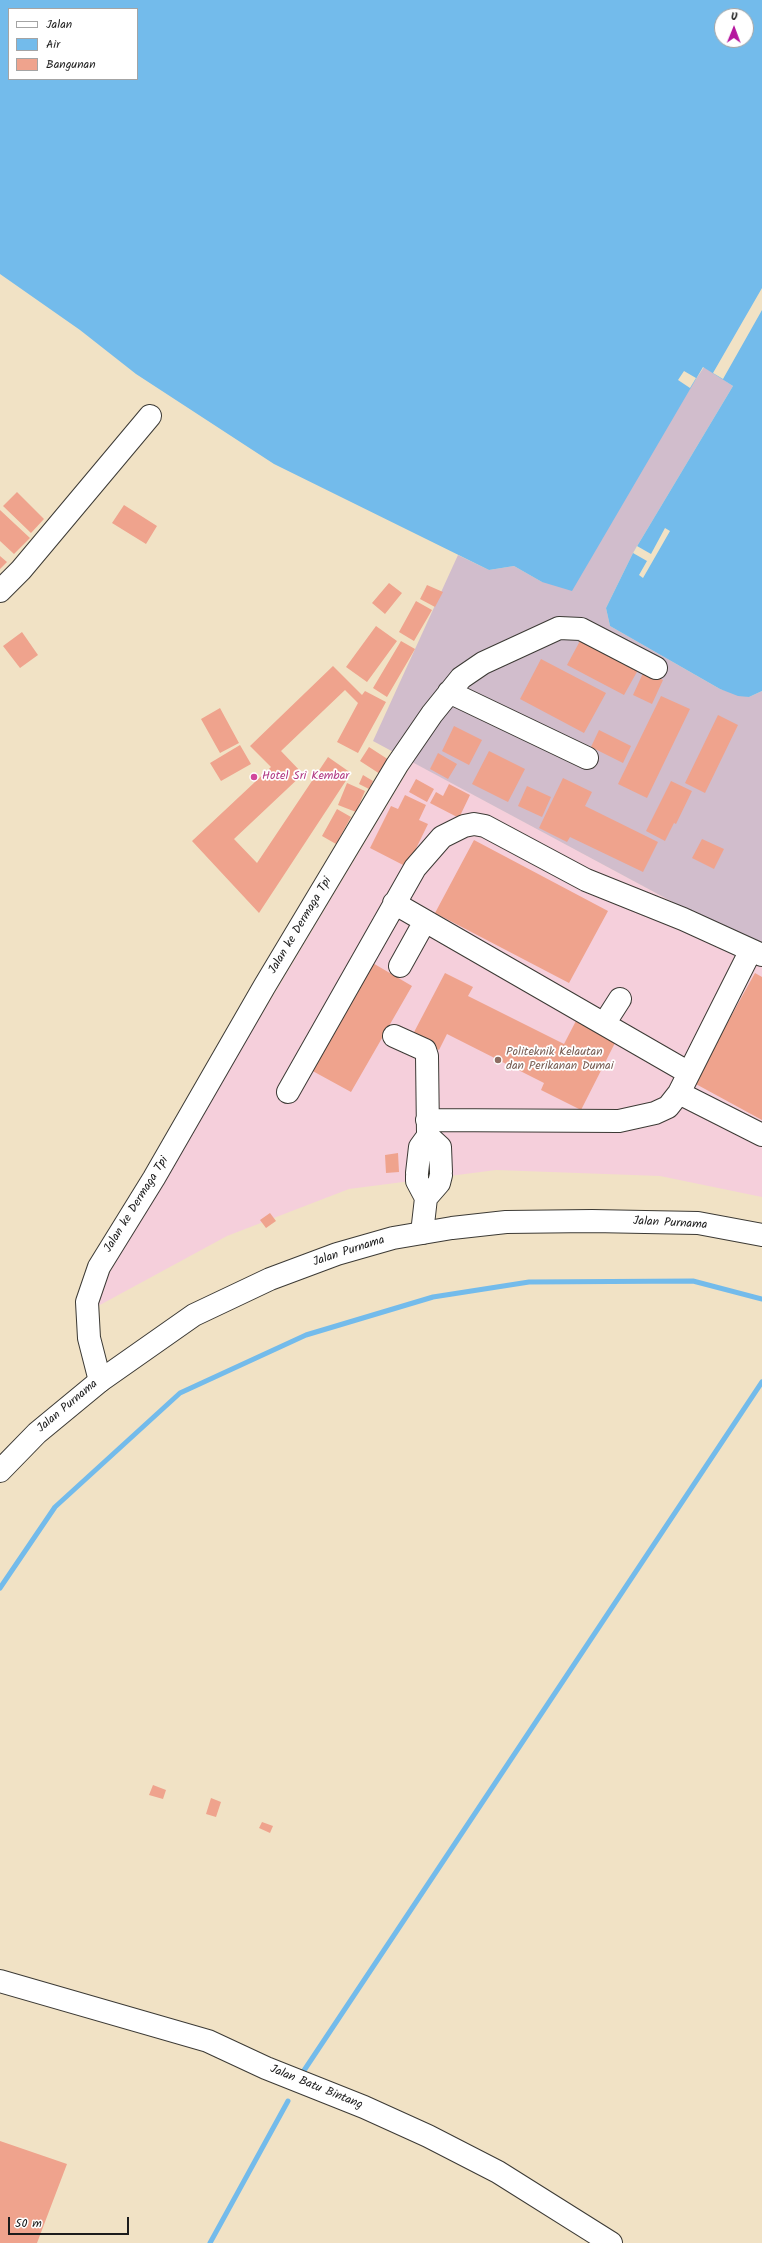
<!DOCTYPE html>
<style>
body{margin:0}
#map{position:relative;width:762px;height:2243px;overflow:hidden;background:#f1e2c5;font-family:Kalam,sans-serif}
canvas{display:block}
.legend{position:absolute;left:8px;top:8px;width:130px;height:72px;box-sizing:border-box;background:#fff;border:1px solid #a4a4a4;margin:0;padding:5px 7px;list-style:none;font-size:12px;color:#1c1c1c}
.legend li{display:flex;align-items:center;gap:8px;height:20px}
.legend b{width:20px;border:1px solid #a4a4a4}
.north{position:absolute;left:714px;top:8px;width:40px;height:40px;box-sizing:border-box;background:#fff;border:1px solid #a4a4a4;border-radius:50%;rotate:1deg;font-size:11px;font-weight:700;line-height:16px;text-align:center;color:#1c1c1c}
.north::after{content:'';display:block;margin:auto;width:14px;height:18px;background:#b5179e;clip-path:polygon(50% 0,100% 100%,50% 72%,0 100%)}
.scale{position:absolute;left:8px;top:2217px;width:121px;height:18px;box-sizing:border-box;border:2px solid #1c1c1c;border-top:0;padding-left:5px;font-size:12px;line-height:14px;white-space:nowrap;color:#1c1c1c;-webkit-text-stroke:3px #fff;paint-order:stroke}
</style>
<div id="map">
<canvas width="762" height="2243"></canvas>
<ul class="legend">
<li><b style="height:5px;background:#fff"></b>Jalan</li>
<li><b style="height:11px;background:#73bbeb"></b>Air</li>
<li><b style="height:11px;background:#efa38d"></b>Bangunan</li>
</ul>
<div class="north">U</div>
<div class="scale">50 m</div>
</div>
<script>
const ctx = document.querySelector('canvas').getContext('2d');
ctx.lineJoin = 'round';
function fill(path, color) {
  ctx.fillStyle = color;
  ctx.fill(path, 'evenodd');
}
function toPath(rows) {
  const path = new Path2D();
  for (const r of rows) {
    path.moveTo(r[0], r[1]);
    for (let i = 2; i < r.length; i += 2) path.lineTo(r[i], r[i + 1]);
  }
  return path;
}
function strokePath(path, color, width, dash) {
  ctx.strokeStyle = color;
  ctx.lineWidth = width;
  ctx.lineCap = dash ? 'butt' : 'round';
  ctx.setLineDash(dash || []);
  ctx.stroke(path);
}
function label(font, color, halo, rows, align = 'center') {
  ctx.font = font + ' Kalam,sans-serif';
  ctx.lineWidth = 3.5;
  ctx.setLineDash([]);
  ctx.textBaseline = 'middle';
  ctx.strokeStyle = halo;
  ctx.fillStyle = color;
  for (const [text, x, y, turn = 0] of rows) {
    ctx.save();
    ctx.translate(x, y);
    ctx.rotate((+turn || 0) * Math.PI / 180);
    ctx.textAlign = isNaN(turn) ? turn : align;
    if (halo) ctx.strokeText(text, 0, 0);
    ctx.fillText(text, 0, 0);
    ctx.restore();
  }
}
const built = toPath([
 [413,762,762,950,762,1197,660,1176,496,1170,349,1189,227,1236,87,1312,158,1188]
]);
const industrial = toPath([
 [704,367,733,386,633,553,606,608,610,626,720,689,749,697,762,691,762,950,373,741,458,555,489,570,514,566,542,582,690,388]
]);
const water = toPath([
 [0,0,762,0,762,691,749,697,738,696,720,689,610,626,606,608,633,553,733,386,703,367,572,591,542,582,514,566,489,570,274,464,136,374,80,330,0,274],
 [9,9,137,9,137,79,9,79],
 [722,16,746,16,746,40,722,40]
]);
const pier = toPath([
 [762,288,762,310,723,379,713,373],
 [684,371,696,378,690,388,678,380],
 [665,528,670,531,643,578,639,575,647,561,633,553,637,546,651,554]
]);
const stream = toPath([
 [0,1588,55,1507,180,1393,306,1335,433,1297,529,1282,693,1281,762,1299],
 [301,2075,762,1382],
 [210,2243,288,2101]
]);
const building = toPath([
 [17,492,44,519,31,533,3,506],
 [124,505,157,526,146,544,112,523],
 [0,510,30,538,14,554,0,541],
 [0,556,7,562,0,569],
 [389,583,402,593,385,614,372,603],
 [427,585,443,592,435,607,420,599],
 [416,601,432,610,414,641,399,632],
 [376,626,397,641,367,682,346,667],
 [22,632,38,655,20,668,3,646],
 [581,639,638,670,624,695,567,665],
 [401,641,415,649,387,697,373,688],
 [541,659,606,693,584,733,520,699],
 [333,666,362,695,365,691,386,702,358,753,337,742,358,703,345,690,281,751,303,774,234,839,257,863,328,757,351,773,259,913,192,841,271,767,250,746],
 [644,671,663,680,652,704,633,695],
 [661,696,690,709,647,798,618,784],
 [220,708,239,743,220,753,201,719],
 [718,715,738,725,705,793,685,783],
 [454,726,482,740,469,765,442,751],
 [599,730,631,746,623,763,591,747],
 [240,745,251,764,221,781,210,763],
 [369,747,389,760,380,774,360,761],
 [489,751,525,769,508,802,472,784],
 [438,753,457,764,448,779,430,769],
 [363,775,373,781,369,789,359,784],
 [563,778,592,792,585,806,658,842,643,872,570,837,567,842,539,828],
 [416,779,434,789,427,802,409,792],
 [671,781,692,791,676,824,674,823,665,841,646,831],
 [347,783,365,791,356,812,338,805],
 [449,784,470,795,459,818,430,803,436,792,443,796],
 [527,786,551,797,542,817,518,806],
 [405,795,426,805,419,820,428,824,407,867,370,848,391,806,398,809],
 [337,809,351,817,336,844,322,836],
 [702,839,724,849,714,869,692,858],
 [474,840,608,911,569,983,435,913],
 [371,962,412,986,351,1092,309,1069],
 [445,973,473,987,468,996,564,1044,578,1017,618,1037,581,1110,541,1090,544,1083,447,1034,439,1050,412,1036],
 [755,973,762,977,762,1120,694,1083],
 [398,1153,399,1172,386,1173,385,1155],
 [270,1213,276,1221,266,1228,260,1220],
 [153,1785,166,1790,163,1799,149,1795],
 [211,1798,221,1802,216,1817,206,1814],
 [262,1822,273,1826,270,1833,259,1828],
 [0,2141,67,2164,37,2243,0,2243]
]);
const minor = toPath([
 [0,591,21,570,150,416],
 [449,692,587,758],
 [394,903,689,1073],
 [400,966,425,921],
 [604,1024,620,999],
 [394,1036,425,1050,427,1056,428,1134],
 [288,1092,415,868,442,837,464,826,474,824,485,826,586,880,683,919,762,955],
 [679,1093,762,1135],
 [427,1120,619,1121,655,1113,668,1107,679,1093,751,950],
 [417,1173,420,1147,428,1136,440,1147,441,1172],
 [417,1176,417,1181,426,1198,439,1183,441,1175],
 [422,1233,426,1198],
 [100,1381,89,1338,87,1302,99,1267,154,1178,264,987,397,765,432,714,461,678,483,663,559,628,581,629,656,668],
 [0,1981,208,2041,266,2068,364,2107,428,2136,498,2172,611,2243]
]);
const major = toPath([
 [0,1471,37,1433,100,1381,194,1315,270,1279,337,1254,393,1238,452,1228,506,1222,592,1221,698,1223,762,1235]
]);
const markers = [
 [254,777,4,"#d1479c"],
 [498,1060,4,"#8d6e63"]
];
const hotelNames = [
 ["Hotel Sri Kembar",262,777]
];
const streetNames = [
 ["Jalan ke Dermaga Tpi",301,926,-59],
 ["Jalan ke Dermaga Tpi",137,1205,-58],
 ["Jalan Purnama",670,1224,3],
 ["Jalan Purnama",349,1252,-18],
 ["Jalan Purnama",68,1407,-40],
 ["Jalan Batu Bintang",316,2088,22]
];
const educationNames = [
 ["Politeknik Kelautan",506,1053],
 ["dan Perikanan Dumai",506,1067]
];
fill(built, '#f5cfdb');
fill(industrial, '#d1bdcc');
fill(water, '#73bbeb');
fill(pier, '#f1e2c5');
strokePath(stream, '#73bbeb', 5);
fill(building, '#efa38d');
strokePath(minor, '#3c3a35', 24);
strokePath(major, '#3c3a35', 24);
strokePath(minor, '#fff', 22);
strokePath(major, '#fff', 22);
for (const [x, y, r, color] of markers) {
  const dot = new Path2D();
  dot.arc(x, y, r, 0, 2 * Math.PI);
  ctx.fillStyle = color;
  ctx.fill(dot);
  strokePath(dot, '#fff', 1.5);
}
label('12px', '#b23c85', '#fff', hotelNames, 'left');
label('12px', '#1c1c1c', '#fff', streetNames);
label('12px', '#785e54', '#fff', educationNames, 'left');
</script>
